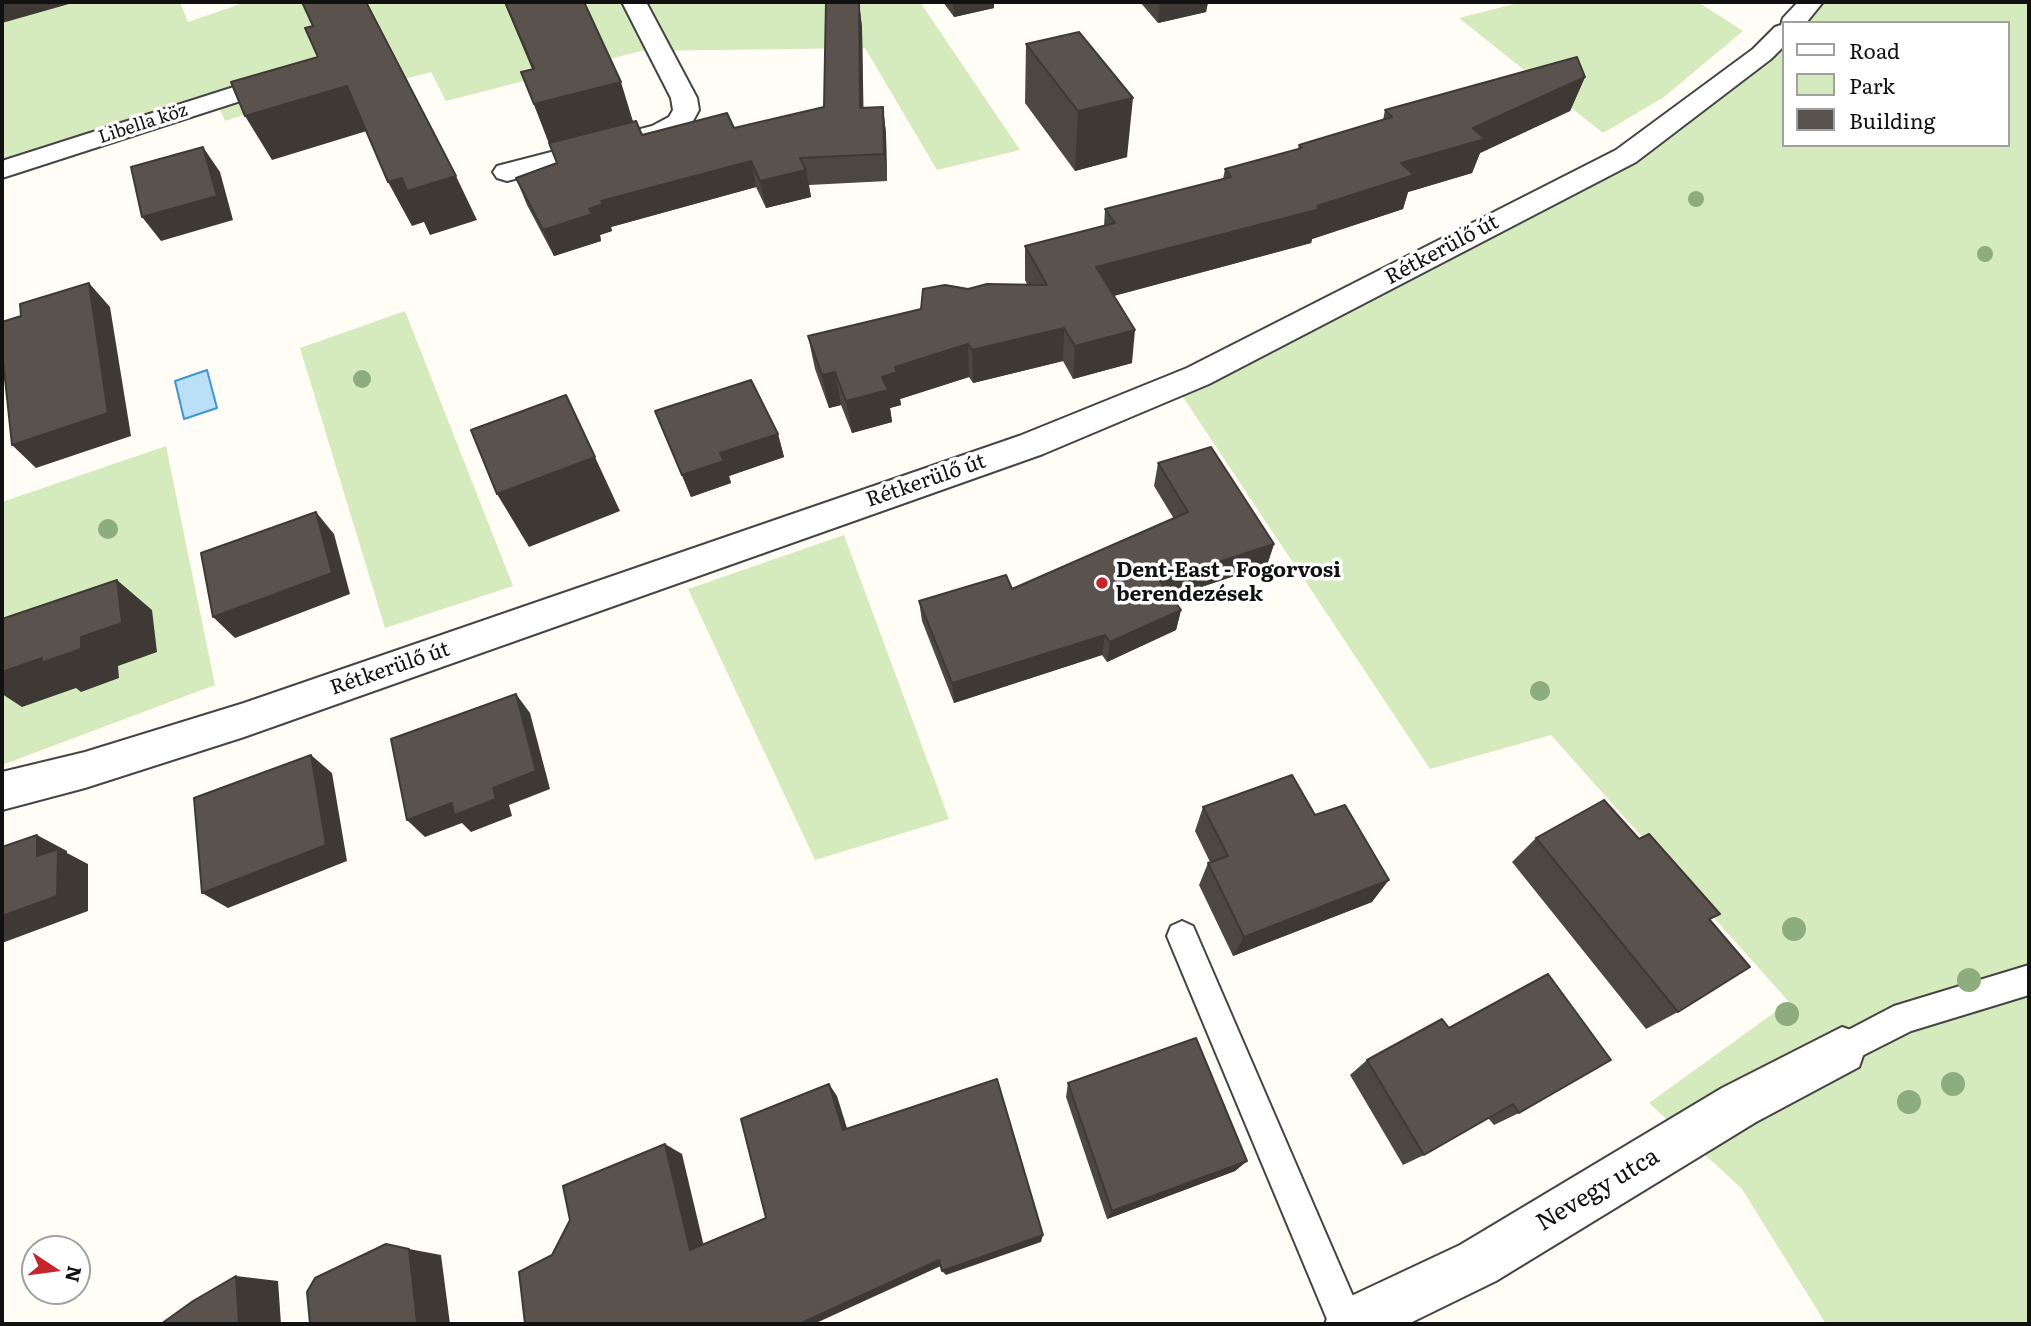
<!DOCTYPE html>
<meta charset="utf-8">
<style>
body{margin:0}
#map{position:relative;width:2031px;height:1326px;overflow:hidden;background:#fffdf5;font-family:Literata,serif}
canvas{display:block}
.frame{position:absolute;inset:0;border:4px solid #111;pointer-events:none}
.legend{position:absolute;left:1782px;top:21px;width:228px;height:126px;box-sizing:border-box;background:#fff;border:2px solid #a0a0a0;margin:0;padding:9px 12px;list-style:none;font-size:21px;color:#111}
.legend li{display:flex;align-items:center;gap:14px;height:35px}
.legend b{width:35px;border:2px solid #a0a0a0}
.north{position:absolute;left:21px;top:1235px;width:70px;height:70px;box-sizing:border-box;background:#fff;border:2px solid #a0a0a0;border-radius:50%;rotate:103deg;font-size:19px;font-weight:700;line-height:28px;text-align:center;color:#111}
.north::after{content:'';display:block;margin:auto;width:24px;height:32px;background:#c4262e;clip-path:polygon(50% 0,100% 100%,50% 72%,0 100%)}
</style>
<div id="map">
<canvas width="2031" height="1326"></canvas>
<div class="frame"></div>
<ul class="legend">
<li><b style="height:9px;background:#fff"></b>Road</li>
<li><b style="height:19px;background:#d5ebbd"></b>Park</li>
<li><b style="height:19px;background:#5a524d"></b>Building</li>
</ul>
<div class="north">N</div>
</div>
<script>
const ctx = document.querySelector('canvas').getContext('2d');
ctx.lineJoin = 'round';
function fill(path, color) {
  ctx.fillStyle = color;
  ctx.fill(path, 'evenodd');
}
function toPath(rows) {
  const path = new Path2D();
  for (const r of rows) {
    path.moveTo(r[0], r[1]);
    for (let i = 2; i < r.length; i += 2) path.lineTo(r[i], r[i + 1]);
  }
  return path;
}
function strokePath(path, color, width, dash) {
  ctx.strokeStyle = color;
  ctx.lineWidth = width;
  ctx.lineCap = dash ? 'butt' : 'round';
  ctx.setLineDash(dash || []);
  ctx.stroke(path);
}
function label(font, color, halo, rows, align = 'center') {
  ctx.font = font + ' Literata,serif';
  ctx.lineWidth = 7;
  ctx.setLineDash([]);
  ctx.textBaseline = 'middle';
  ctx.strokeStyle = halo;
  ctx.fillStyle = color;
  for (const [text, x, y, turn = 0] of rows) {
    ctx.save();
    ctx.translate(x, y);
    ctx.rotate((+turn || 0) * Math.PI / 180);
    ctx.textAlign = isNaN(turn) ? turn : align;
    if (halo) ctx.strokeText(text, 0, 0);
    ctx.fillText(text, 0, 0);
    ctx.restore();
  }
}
const green = toPath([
 [2,2,180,2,188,22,246,2,920,2,1020,150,937,170,865,48,641,51,446,101,431,72,322,101,317,91,225,121,220,110,229,96,2,170],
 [1522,2,1698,2,1743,31,1664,97,1603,133,1459,18],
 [1811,2,2029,2,2029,1324,1826,1324,1742,1189,1649,1103,1789,1002,1551,735,1430,769,1175,385,1626,156,1784,32,1784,145,2008,145,2008,23,1792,23],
 [405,311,513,586,385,628,300,348],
 [166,446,215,685,2,765,2,502],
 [844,535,949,819,815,860,688,589]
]);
const water = toPath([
 [207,370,217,408,184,419,175,381,207,370]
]);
const service = toPath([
 [1182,921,1193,926,1365,1324,1329,1324,1167,936,1171,926,1182,921],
 [2029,965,2029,995,1911,1031,1842,1066,1831,1061,1826,1050,1831,1039,1894,1006,2029,965]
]);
const minor = toPath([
 [622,2,646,2,697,98,699,110,689,128,672,138,507,181,497,178,493,172,497,166,652,126,669,117,673,110,671,98,622,2],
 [1798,2,1823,2,1806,23,1784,23,1784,46,1771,59,1636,162,1209,384,1043,454,244,737,85,788,2,810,2,772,85,752,244,703,1019,436,1187,368,1616,150,1753,49,1775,27,1781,25,1783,18,1798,2],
 [284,71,293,74,297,79,293,84,2,178,2,161,284,71],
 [1842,1027,1859,1033,1865,1050,1859,1067,1756,1122,1496,1281,1408,1324,1325,1324,1332,1305,1460,1245,1722,1088,1842,1027]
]);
const trees = [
 [1696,199,8],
 [1985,254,8],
 [362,379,9],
 [108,529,10],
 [1540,691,10],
 [1794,929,12],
 [1969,980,12],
 [1787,1014,12],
 [1953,1084,12],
 [1909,1102,12]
];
const wall = toPath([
 [504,2,584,2,633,122,642,135,734,128,824,107,859,2,862,28,863,108,883,107,886,134,887,181,809,185,811,197,766,208,756,187,611,227,612,231,600,235,601,241,554,256,527,205,516,178,557,163,521,72,532,69],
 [943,2,994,2,994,8,954,17],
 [1140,2,1208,2,1206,12,1158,23],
 [1026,44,1127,157,1075,171,1025,103],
 [1585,77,1570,111,1480,153,1472,173,1408,192,1403,209,1312,239,1311,243,1114,296,1132,363,1073,379,1063,361,973,383,969,377,900,399,901,405,890,408,892,422,852,433,841,405,829,408,815,369,808,336,921,309,968,289,1027,284,1025,280,1025,246,1104,226,1105,209,1223,179,1225,169,1298,149,1299,145,1383,120,1385,110],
 [655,411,778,434,784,457,729,476,731,483,691,497],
 [1158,463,1274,544,1267,565,1172,597,1181,610,1176,630,1107,662,1102,655,954,703,922,621,919,601,1012,589,1174,519,1154,486],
 [1203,807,1315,815,1372,902,1233,956,1199,885,1208,863,1210,862,1195,831],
 [1536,838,1720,914,1710,920,1678,1012,1646,1029,1512,862],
 [1548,974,1519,1113,1494,1125,1488,1118,1424,1155,1403,1165,1350,1075,1367,1060,1449,1028],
 [1068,1083,1247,1161,1235,1171,1107,1219,1066,1097]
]);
const shadedWall = toPath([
 [2,2,76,2,2,23],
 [859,2,862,28,864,135,860,108],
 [953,2,994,2,994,8,954,17],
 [1160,2,1208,2,1206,12,1158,23],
 [1585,77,1570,111,1480,153,1472,173,1408,192,1403,209,1312,239,1311,243,1094,301,1096,267,1317,206,1473,128],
 [621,82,635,128,551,149,534,104],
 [347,86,370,130,272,160,245,116],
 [1133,98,1127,157,1075,171,1078,111],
 [883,107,886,134,887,181,884,154],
 [203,147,220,172,233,220,161,241,142,217],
 [751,161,756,187,611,227,612,231,600,235,601,241,554,256,543,230,601,201],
 [806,170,811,197,766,208,760,181],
 [456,176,477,220,430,235,424,222,412,226,388,182,402,178],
 [89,283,110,307,131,436,36,468,12,445],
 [1064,328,1063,361,973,383,972,350],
 [1135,330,1132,363,1073,379,1075,346],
 [968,344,969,377,900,399,901,405,890,408,892,422,852,433,846,401,895,367],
 [835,372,841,405,829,408,822,375],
 [778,434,784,457,729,476,731,483,691,497,682,475,720,453],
 [595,457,620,511,529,547,497,494],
 [316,512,334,534,350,594,235,638,213,617],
 [1274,544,1267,565,1156,602,1160,581],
 [117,580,152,610,157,652,118,666,119,678,81,692,76,688,22,707,2,694,2,672,42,658,81,637],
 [1181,610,1176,630,1107,662,1110,642],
 [1105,635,1102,655,954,703,952,683],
 [516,694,530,713,550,789,509,805,512,816,471,832,462,823,425,837,407,820,493,788],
 [311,755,332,773,347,861,228,908,202,893],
 [37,835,67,851,67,853,88,864,88,911,2,943,2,916,37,856],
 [1389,880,1372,902,1233,956,1244,937],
 [829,1084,837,1096,851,1141,843,1130],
 [665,1144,682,1154,706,1255,690,1250],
 [1247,1161,1235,1171,1107,1219,1112,1211],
 [1043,1235,1041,1242,946,1275,942,1271],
 [409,1249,441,1255,450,1324,416,1324],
 [939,1260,943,1265,814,1324,799,1324],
 [236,1276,278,1281,281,1324,239,1324]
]);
const building = toPath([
 [302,2,366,2,456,176,407,191,402,178,388,182,347,86,245,116,231,82,318,57,305,28,313,26,302,2],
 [505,2,584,2,621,82,534,104,521,72,534,69,505,2],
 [826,2,859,2,860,108,883,107,884,154,800,158,806,170,760,181,751,161,601,201,603,204,589,209,592,214,543,230,516,178,557,163,549,143,636,121,642,135,727,113,734,128,824,107,826,2],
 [1079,32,1133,98,1078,111,1026,44,1079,32],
 [1577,57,1585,77,1473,128,1485,139,1401,163,1414,175,1317,206,1320,209,1096,267,1135,330,1075,346,1064,328,972,350,968,344,895,367,897,372,882,377,888,390,846,401,835,372,822,375,808,336,921,309,923,289,945,285,968,289,987,284,1047,285,1025,246,1115,223,1105,209,1231,177,1225,169,1302,148,1299,145,1392,117,1385,110,1577,57],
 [203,147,217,196,142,217,131,167,203,147],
 [89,283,108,413,12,445,2,351,2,322,21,316,20,304,89,283],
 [751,380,778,434,720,453,724,461,682,475,655,411,751,380],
 [566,395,595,457,497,494,471,430,566,395],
 [1211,447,1274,544,1160,581,1181,610,1110,642,1105,635,952,683,919,601,1006,575,1012,589,1188,512,1158,463,1211,447],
 [316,512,332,573,213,617,201,553,316,512],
 [117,580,122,623,81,637,81,649,41,663,42,658,2,672,2,619,117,580],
 [516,694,536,771,493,788,496,799,454,815,452,803,407,820,391,739,516,694],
 [311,755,326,845,202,893,194,798,311,755],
 [1292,775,1315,815,1345,805,1389,880,1244,937,1208,863,1228,856,1203,807,1292,775],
 [1604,800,1639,839,1649,834,1720,914,1709,919,1750,967,1678,1012,1536,838,1604,800],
 [37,835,37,856,58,849,57,896,2,916,2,847,37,835],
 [1548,974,1611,1060,1519,1113,1513,1104,1424,1155,1367,1060,1442,1019,1449,1028,1548,974],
 [1196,1038,1247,1161,1112,1211,1068,1083,1196,1038],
 [997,1079,1043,1235,942,1271,939,1260,799,1324,525,1324,519,1272,552,1255,570,1220,563,1186,665,1144,690,1250,766,1218,741,1119,829,1084,843,1130,997,1079],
 [386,1244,409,1249,417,1322,416,1324,310,1324,307,1292,315,1278,386,1244],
 [236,1276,239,1324,161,1324,193,1301,236,1276]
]);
const markers = [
 [1102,583,7,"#c4262e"]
];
const farStreetnames = [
 ["Libella köz",143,124,-18]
];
const streetNames = [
 ["Rétkerülő út",1442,250,-28],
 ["Rétkerülő út",926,481,-19],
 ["Rétkerülő út",390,669,-19]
];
const poiNames = [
 ["Dent-East - Fogorvosi",1116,571],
 ["berendezések",1116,595]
];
const nearStreetnames = [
 ["Nevegy utca",1598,1190,-31]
];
fill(green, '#d5ebbd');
fill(water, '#b9e0f7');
strokePath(water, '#3f96cf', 2);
strokePath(service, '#444', 4);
strokePath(minor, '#444', 4);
fill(service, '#fff');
fill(minor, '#fff');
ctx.fillStyle = '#8dad7f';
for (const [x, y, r] of trees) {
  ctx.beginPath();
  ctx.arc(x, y, r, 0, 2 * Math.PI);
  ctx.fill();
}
fill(wall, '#4d4742');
fill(shadedWall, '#3f3936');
fill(building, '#5a524d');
strokePath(building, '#3f3936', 2);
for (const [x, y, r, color] of markers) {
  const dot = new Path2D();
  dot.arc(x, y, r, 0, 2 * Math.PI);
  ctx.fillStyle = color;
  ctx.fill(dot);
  strokePath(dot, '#fff', 2.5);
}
label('18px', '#111', '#fff', farStreetnames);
label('21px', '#111', '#fff', streetNames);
label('bold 21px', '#111', '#fff', poiNames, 'left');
label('24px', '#111', '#fff', nearStreetnames);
</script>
